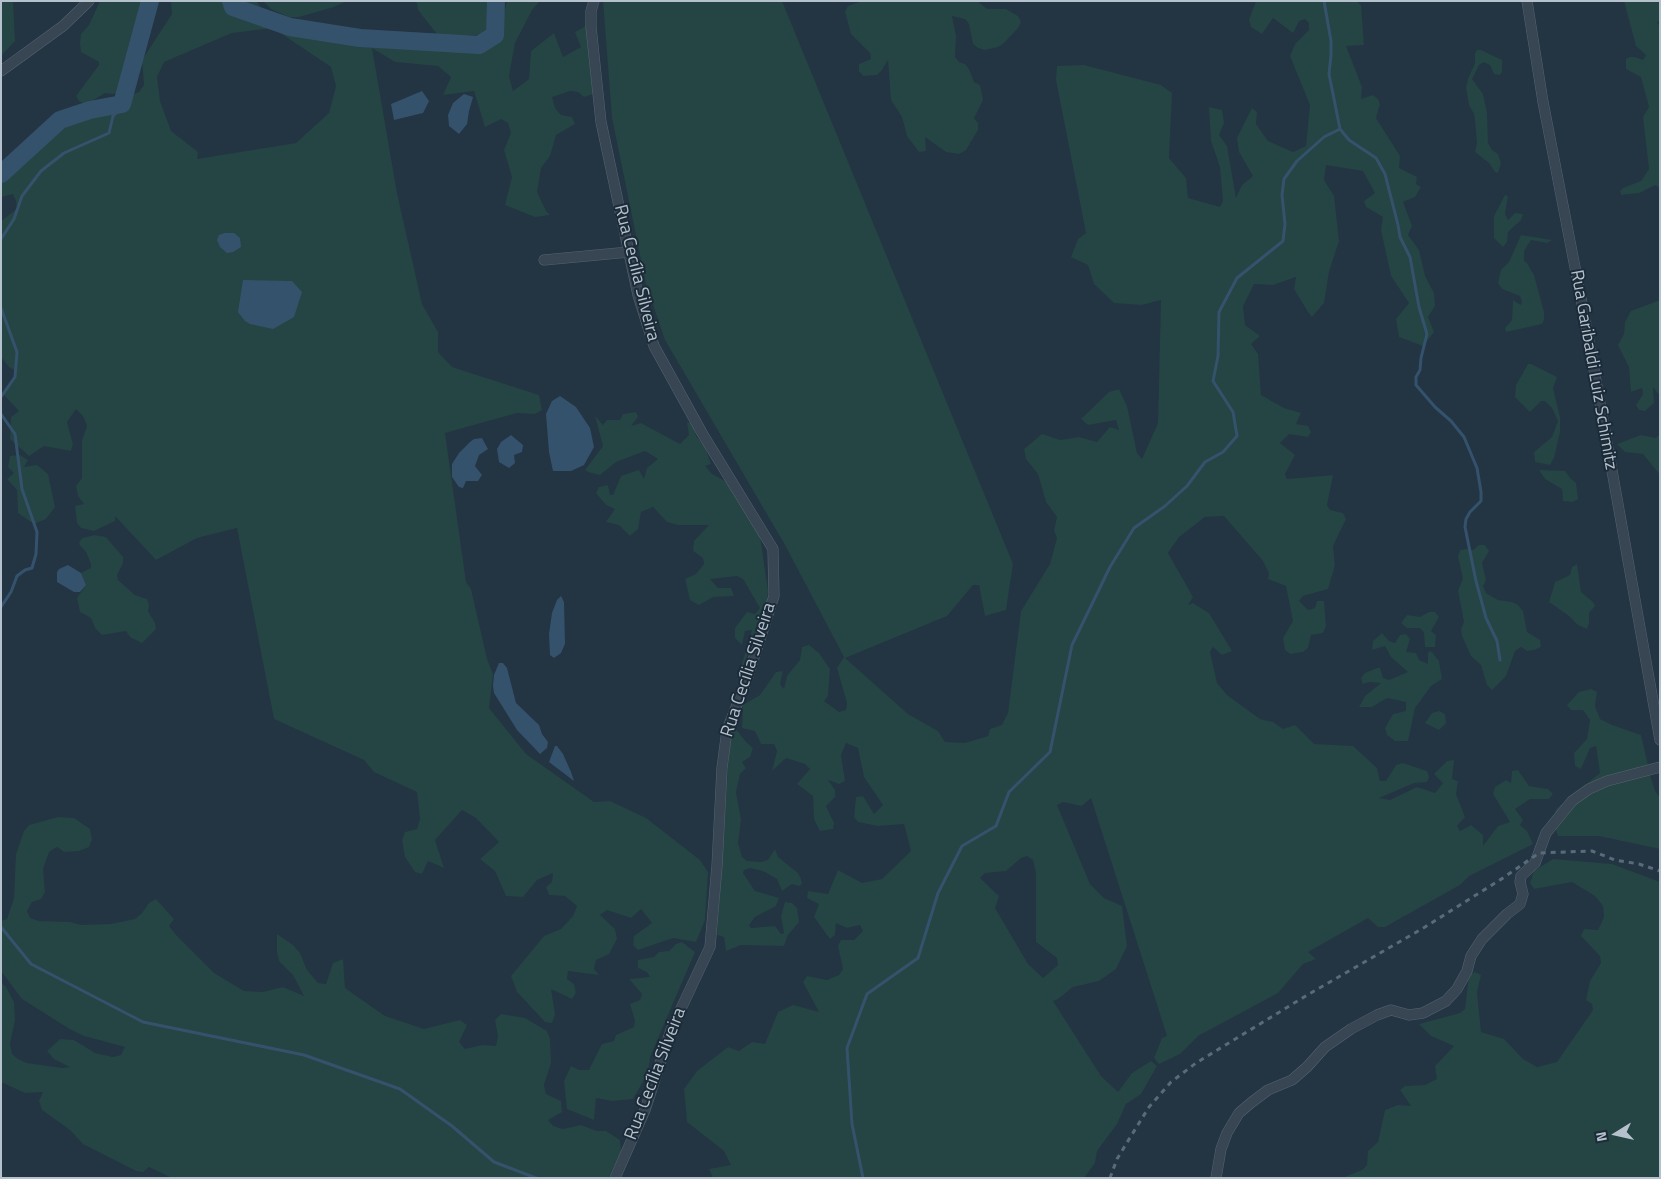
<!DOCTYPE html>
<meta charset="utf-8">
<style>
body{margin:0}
#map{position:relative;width:1661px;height:1179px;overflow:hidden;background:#233443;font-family:"Titillium Web",sans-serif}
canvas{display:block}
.frame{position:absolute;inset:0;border:2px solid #b5c1cd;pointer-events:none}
.north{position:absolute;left:1591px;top:1109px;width:50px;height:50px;-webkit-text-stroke:4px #1c2b38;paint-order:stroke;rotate:260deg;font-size:14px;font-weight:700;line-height:20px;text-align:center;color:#b5c1cd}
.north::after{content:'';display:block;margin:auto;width:18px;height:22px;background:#b5c1cd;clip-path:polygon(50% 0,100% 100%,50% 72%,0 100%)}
</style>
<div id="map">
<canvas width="1661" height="1179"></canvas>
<div class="frame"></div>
<div class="north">N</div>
</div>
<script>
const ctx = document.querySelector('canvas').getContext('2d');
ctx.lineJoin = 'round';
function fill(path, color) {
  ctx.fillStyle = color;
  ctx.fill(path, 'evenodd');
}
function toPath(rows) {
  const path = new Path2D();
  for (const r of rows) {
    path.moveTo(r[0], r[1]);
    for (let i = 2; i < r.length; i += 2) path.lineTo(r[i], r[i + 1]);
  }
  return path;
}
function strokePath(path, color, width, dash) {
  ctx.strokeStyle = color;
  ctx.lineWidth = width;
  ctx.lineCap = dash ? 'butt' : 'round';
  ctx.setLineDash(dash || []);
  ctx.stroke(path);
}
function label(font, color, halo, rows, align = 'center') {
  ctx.font = font + ' "Titillium Web",sans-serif';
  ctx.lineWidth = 4;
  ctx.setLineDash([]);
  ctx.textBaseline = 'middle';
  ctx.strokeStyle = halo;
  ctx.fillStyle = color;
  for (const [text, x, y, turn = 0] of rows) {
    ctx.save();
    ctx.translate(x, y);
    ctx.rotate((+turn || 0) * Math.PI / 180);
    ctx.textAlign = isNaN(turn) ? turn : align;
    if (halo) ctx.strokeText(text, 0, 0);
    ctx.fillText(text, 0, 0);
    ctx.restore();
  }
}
const green = toPath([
 [1,1,13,1,15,41,1,56],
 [100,1,157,1,151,10,150,27,137,61,135,86,126,92,112,94,105,93,89,103,85,104,79,101,76,96,99,65,99,62,81,52,80,43,81,34,89,25],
 [171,1,256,1,265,12,294,23,322,25,347,36,364,31,422,40,491,43,499,36,507,1,540,1,532,10,515,43,509,76,513,91,529,79,531,51,554,33,563,57,581,47,575,32,586,26,593,94,584,97,578,92,570,91,552,97,555,108,561,115,572,117,575,124,556,135,550,156,541,168,537,192,546,211,550,215,535,217,505,205,512,177,504,150,511,133,508,123,501,119,485,127,474,91,443,95,451,77,438,66,395,62,372,48,397,193,422,304,438,332,438,352,452,367,539,395,542,410,535,414,517,413,445,433,466,582,471,589,487,659,493,674,489,708,526,754,594,802,610,801,646,818,700,860,708,872,705,920,696,942,673,938,638,950,633,945,634,936,652,923,641,909,631,918,607,910,600,915,615,929,617,939,609,954,596,960,594,969,599,975,568,971,567,979,574,984,576,993,572,999,551,989,555,1014,552,1023,545,1022,517,992,511,976,544,936,561,929,573,916,577,906,565,896,549,895,546,887,552,882,553,873,537,880,523,897,506,896,495,871,480,859,499,842,476,818,462,810,435,840,444,868,428,861,422,874,415,872,405,857,402,840,405,832,417,829,420,819,417,792,374,772,364,760,274,719,237,528,197,538,156,560,115,516,115,521,94,531,81,528,77,523,75,506,84,504,78,496,76,486,82,478,82,441,87,426,83,416,76,409,67,422,73,444,71,451,44,446,29,456,10,439,11,417,19,411,2,393,17,372,9,367,1,357,1,221,17,209,16,201,13,194,1,197,1,176,30,147,83,109,139,92,144,85,142,60,172,14],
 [273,28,331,67,336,86,329,113,296,143,197,159,198,152,171,131,160,101,157,77,164,62,232,33],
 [263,1,347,1,334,7,299,17,289,17,271,9],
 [414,1,493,1,493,16,487,32,476,35,449,38,437,34,418,10,417,3],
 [603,1,782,1,1013,564,1006,610,985,616,979,585,973,585,947,616,845,658,908,714,938,731,945,742,965,743,988,736,990,729,1002,725,1008,713,1021,611,1050,564,1057,538,1054,531,1057,517,1046,502,1038,474,1026,459,1024,449,1042,434,1060,440,1079,437,1097,442,1110,427,1119,430,1116,420,1088,425,1081,419,1109,392,1119,389,1127,406,1137,453,1142,459,1158,423,1161,300,1142,305,1114,303,1094,284,1088,265,1071,257,1078,239,1086,233,1056,80,1057,66,1084,65,1161,85,1172,93,1169,158,1186,178,1188,198,1220,207,1223,201,1220,167,1211,141,1209,107,1222,110,1224,123,1219,135,1227,146,1236,198,1242,185,1253,176,1239,152,1237,138,1252,108,1257,112,1256,124,1268,141,1293,152,1306,146,1310,105,1290,56,1295,44,1309,30,1309,23,1305,19,1299,21,1293,33,1273,18,1262,34,1251,27,1249,20,1256,1,1356,1,1361,5,1364,45,1346,46,1362,87,1361,99,1373,95,1378,99,1380,104,1376,118,1400,156,1399,168,1417,177,1416,184,1421,187,1415,197,1403,202,1412,226,1408,235,1419,250,1425,276,1434,293,1435,306,1428,317,1434,332,1423,346,1399,337,1396,319,1409,303,1391,276,1381,230,1383,217,1366,207,1364,201,1375,193,1363,171,1326,165,1324,180,1334,196,1339,241,1329,272,1324,303,1312,317,1308,312,1294,289,1296,277,1273,285,1254,284,1243,306,1245,325,1260,336,1251,344,1258,354,1261,395,1284,408,1301,413,1296,424,1308,426,1311,432,1308,437,1289,434,1280,443,1295,455,1285,474,1287,479,1333,475,1327,505,1330,510,1343,513,1346,519,1333,546,1335,565,1328,589,1303,596,1299,601,1308,610,1315,608,1317,601,1324,601,1326,626,1323,633,1311,635,1308,648,1303,652,1290,654,1285,650,1283,638,1293,621,1286,586,1268,579,1269,573,1263,561,1224,516,1205,517,1179,537,1168,553,1193,597,1188,605,1193,603,1209,613,1232,651,1222,655,1213,647,1210,652,1217,683,1227,695,1260,719,1273,722,1283,729,1295,725,1314,744,1353,746,1377,768,1380,781,1386,781,1396,765,1403,763,1427,771,1429,777,1427,782,1414,783,1379,798,1390,800,1417,787,1435,793,1443,783,1434,774,1447,761,1454,760,1452,779,1458,781,1456,794,1465,817,1457,826,1460,831,1471,825,1483,835,1483,846,1498,826,1510,822,1493,794,1495,787,1506,780,1511,783,1512,771,1518,770,1529,786,1548,789,1553,794,1549,799,1530,799,1515,809,1523,820,1520,825,1527,831,1533,844,1469,876,1460,885,1385,927,1378,927,1368,918,1308,952,1316,959,1303,964,1278,993,1198,1036,1180,1054,1159,1064,1154,1058,1162,1038,1167,1036,1091,798,1082,806,1063,802,1057,805,1090,884,1104,898,1122,906,1127,946,1116,969,1099,981,1073,987,1058,999,1053,1001,1101,1076,1118,1092,1132,1073,1151,1061,1157,1066,1141,1094,1126,1104,1117,1124,1097,1151,1095,1163,1084,1178,713,1178,709,1169,731,1165,724,1151,687,1122,684,1089,697,1071,728,1047,739,1051,752,1042,765,1044,778,1012,793,1005,819,1012,803,982,807,976,827,980,839,975,843,969,838,946,841,940,854,940,863,931,860,925,847,928,836,923,835,935,830,939,814,917,819,904,807,898,808,891,828,894,838,870,862,883,882,879,911,851,904,824,878,826,858,822,854,817,856,797,863,796,874,814,883,805,864,777,858,748,846,743,841,755,845,781,839,784,828,780,835,790,835,797,826,806,834,823,833,829,820,831,814,819,813,796,797,784,810,769,805,764,786,758,772,771,777,751,774,744,761,744,755,731,742,728,743,705,760,695,776,672,783,671,780,684,784,689,787,676,800,660,802,647,809,645,819,653,830,669,828,696,824,701,839,712,846,710,847,703,837,668,844,657,785,545,665,340,646,284,612,118],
 [1027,856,1033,860,1036,873,1036,942,1057,958,1058,965,1043,978,1028,964,995,908,999,896,980,878,985,873,1006,871,1021,858],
 [862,1,977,1,987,9,1006,9,1018,16,1021,22,1018,28,1004,43,998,47,985,50,978,48,973,44,969,24,965,19,952,16,956,36,955,57,959,62,965,64,969,69,974,82,980,85,983,100,974,118,978,123,978,130,966,150,959,154,946,152,925,137,926,151,919,152,907,136,902,117,891,100,888,60,882,70,877,75,863,76,859,71,859,64,871,59,870,53,851,34,845,12,848,6],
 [1624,1,1660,1,1660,21,1657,22,1660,27,1660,188,1655,185,1639,193,1621,195,1620,191,1623,188,1641,181,1649,169,1643,117,1649,107,1641,77,1626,69,1626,59,1630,57,1635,57,1643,60,1646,55,1636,46],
 [1477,50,1481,50,1502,60,1502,72,1500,75,1494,74,1490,65,1484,62,1479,65,1472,79,1483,94,1487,113,1488,143,1492,150,1498,154,1501,163,1498,173,1495,172,1489,163,1475,152,1477,143,1475,121,1474,114,1469,105,1466,88,1468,79,1475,63,1475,53],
 [1505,195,1508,196,1505,214,1508,220,1515,213,1523,214,1521,220,1508,232,1507,242,1503,247,1494,238,1494,216],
 [1521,235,1552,240,1547,243,1531,240,1524,251,1524,261,1527,263,1534,275,1544,312,1544,320,1542,324,1506,332,1505,328,1512,320,1513,300,1521,305,1522,302,1520,296,1502,289,1498,283,1501,270,1509,262],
 [1660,300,1660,396,1653,387,1654,403,1645,411,1639,410,1636,405,1643,394,1642,388,1631,392,1629,367,1618,345,1624,334,1625,322,1631,311],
 [1528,364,1531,364,1557,377,1553,388,1560,417,1560,432,1554,458,1550,465,1535,462,1534,452,1552,437,1558,421,1552,408,1545,401,1541,401,1530,412,1515,397,1516,385],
 [636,412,638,417,631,426,641,423,680,444,689,435,687,422,692,423,696,436,705,447,711,464,705,466,712,474,727,482,760,536,768,591,766,609,736,684,752,630,745,631,742,645,735,638,735,628,747,612,755,614,760,608,743,579,737,576,710,579,718,588,731,588,734,596,713,597,699,605,690,600,685,579,696,574,704,564,703,558,693,551,694,541,709,525,678,525,667,522,653,507,641,512,638,529,630,536,619,525,606,522,615,509,606,505,596,493,599,487,608,485,610,495,613,495,621,476,639,470,644,479,647,468,658,459,645,451,616,462,600,475,588,472,585,470,603,446,595,416,603,425,607,420,620,420,623,414],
 [1660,434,1660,475,1643,454,1625,452,1617,444,1641,435,1656,438],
 [20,455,28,460,24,467,37,465,48,474,55,507,46,519,34,524,18,513,17,490,7,479,14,473,8,467,10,456],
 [1539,470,1565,471,1571,479,1576,483,1578,499,1573,502,1563,501,1562,489,1545,479],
 [95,535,106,537,123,557,123,563,117,575,118,580,135,595,147,599,149,605,148,611,155,623,156,629,142,643,130,637,126,631,102,635,95,628,91,618,80,612,77,598,86,585,81,573,91,568,91,564,86,552,79,544,80,541,82,538],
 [1479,545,1485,545,1489,551,1482,563,1486,580,1483,586,1486,593,1498,600,1512,602,1518,605,1523,611,1527,632,1540,640,1541,647,1534,650,1527,651,1521,647,1515,651,1506,676,1492,690,1487,685,1481,665,1471,656,1462,636,1461,629,1464,622,1458,591,1463,578,1458,557,1460,550,1466,549,1473,550],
 [1577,564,1581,592,1593,602,1595,606,1589,613,1589,623,1587,629,1578,625,1569,616,1549,602,1555,582,1570,575,1572,567],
 [1429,612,1435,612,1439,617,1431,631,1436,635,1435,647,1425,647,1424,633,1420,628,1407,628,1401,623,1407,615,1420,617],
 [1382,633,1389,641,1395,643,1400,635,1406,634,1410,639,1406,652,1416,653,1419,660,1428,664,1428,654,1429,651,1432,652,1439,661,1442,679,1431,686,1415,708,1408,741,1395,741,1387,735,1385,728,1393,714,1406,711,1406,702,1387,698,1372,707,1359,707,1365,696,1381,683,1369,682,1363,684,1361,678,1365,673,1377,668,1380,668,1383,678,1389,680,1408,672,1391,657,1385,646,1372,650,1373,641],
 [1591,689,1597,692,1595,706,1600,719,1612,725,1641,735,1651,778,1655,791,1660,798,1660,849,1599,836,1558,836,1553,821,1556,809,1600,773,1596,746,1590,748,1581,769,1575,766,1574,753,1587,739,1590,720,1583,710,1571,710,1567,705,1579,692],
 [1439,711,1445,714,1446,723,1439,730,1425,723,1432,713],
 [736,729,746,742,753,748,750,757,742,762,746,768,740,774,736,792,741,820,738,843,742,857,747,861,761,862,768,860,775,849,778,857,798,873,801,879,802,884,799,886,792,884,782,891,777,879,763,871,750,868,744,870,743,873,755,891,779,898,776,906,755,917,749,925,751,928,775,926,781,934,784,933,781,916,785,902,792,903,797,908,799,922,788,935,784,946,741,945,726,951,724,937,717,935,730,736,733,730],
 [58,817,74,818,90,829,92,840,89,847,79,851,64,852,57,847,49,852,43,869,45,892,41,899,32,902,27,911,30,918,39,921,70,922,81,925,111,924,135,919,142,913,149,903,156,899,174,919,169,926,177,936,214,973,244,991,263,992,283,987,304,996,293,975,279,961,277,952,277,934,293,945,300,953,307,970,318,983,326,984,333,963,343,959,345,988,385,1016,424,1029,460,1020,467,1025,459,1042,465,1049,482,1045,496,1046,498,1036,495,1020,501,1014,525,1018,547,1031,550,1039,551,1063,544,1085,546,1094,561,1101,562,1112,548,1120,553,1126,563,1129,581,1125,597,1131,606,1131,620,1140,621,1152,608,1178,172,1178,149,1167,143,1172,136,1171,83,1144,70,1130,42,1110,39,1101,43,1092,25,1093,1,1082,1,982,6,987,14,1002,15,1020,10,1044,12,1054,18,1059,27,1063,62,1068,70,1067,54,1059,47,1051,60,1039,74,1040,95,1053,113,1057,121,1055,125,1047,84,1036,68,1028,22,999,1,971,1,921,7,919,14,898,16,854,24,831,29,825],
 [1553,859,1612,864,1660,882,1660,1178,1342,1178,1362,1170,1367,1165,1368,1151,1378,1142,1385,1110,1398,1105,1411,1106,1400,1090,1405,1086,1425,1085,1437,1079,1435,1066,1454,1046,1431,1036,1419,1024,1460,1013,1465,1009,1469,975,1475,972,1481,975,1477,992,1481,1032,1504,1039,1523,1059,1537,1067,1557,1062,1593,1010,1592,1004,1586,1000,1590,981,1601,963,1600,956,1581,936,1584,929,1598,930,1604,917,1603,906,1595,896,1572,882,1534,889,1530,883,1534,871],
 [682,942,695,952,650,1057,648,1073,633,1099,612,1101,596,1098,594,1120,567,1109,564,1081,571,1066,579,1070,589,1070,602,1044,614,1041,616,1035,634,1027,635,1021,630,1004,640,1000,642,994,629,979,650,977,647,972,638,968,638,960,654,957,659,952,669,951,676,944]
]);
const water = toPath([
 [422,91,429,101,423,113,394,120,391,104],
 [464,94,473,97,469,111,467,124,459,134,449,126,448,115,453,103],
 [225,233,234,233,240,238,241,247,233,252,227,253,220,247,217,240,219,235],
 [243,280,292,281,302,292,294,317,273,329,250,324,245,321,238,312],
 [560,396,576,407,590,428,594,447,584,465,571,471,553,471,549,452,546,414,552,401],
 [511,435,523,445,522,452,514,455,515,463,509,468,499,462,497,449,501,442],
 [482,438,488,449,479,455,475,466,482,475,478,481,466,481,463,488,459,487,452,477,452,464,459,453,470,442,474,439],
 [68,565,81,573,86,585,80,592,74,592,57,582,57,572,59,569],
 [561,596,564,602,565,644,561,653,554,658,550,655,549,634,552,613,557,600],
 [499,663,503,663,507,668,516,703,539,725,542,734,548,742,547,748,540,754,517,730,494,693,493,686,494,675],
 [555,746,557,746,563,754,571,772,574,781,549,762]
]);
const stream = toPath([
 [1324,1,1331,41,1331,55,1329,74,1340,129,1349,140,1376,158,1385,174,1398,225,1400,237,1410,257,1419,307,1427,334,1421,358,1420,370,1416,377,1416,385,1435,407,1451,421,1464,437,1477,468,1481,492,1481,501,1470,512,1466,519,1465,527,1476,581,1486,618,1497,641,1500,660],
 [1,239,14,219,22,196,41,171,64,153,109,133,113,116,118,111,122,104],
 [1,308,17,352,15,377,1,397],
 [1,414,15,434,22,489,37,532,36,554,32,568,25,570,17,576,11,592,1,607],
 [1,927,31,964,143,1022,304,1055,400,1089,452,1126,494,1162,536,1178],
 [863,1178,852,1124,847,1048,867,994,918,958,938,893,962,846,996,826,1009,792,1050,752,1072,645,1110,567,1134,528,1165,506,1187,486,1205,462,1223,452,1237,436,1233,412,1213,381,1218,356,1219,312,1237,278,1283,241,1285,224,1282,195,1284,179,1297,161,1324,137,1340,129]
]);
const river = toPath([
 [231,1,233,7,290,27,360,38,479,45,495,35,496,1],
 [1,174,60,120,90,110,122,104,150,1]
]);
const minor = toPath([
 [594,1,591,11,591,27,601,122,638,295,654,346,702,433,773,549,774,596,746,682,727,730,722,768,717,866,710,947,671,1030,645,1110,615,1178],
 [1527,1,1543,102,1585,319,1660,740],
 [1,71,63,26,89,1],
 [544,260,629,252],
 [1216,1178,1221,1149,1227,1133,1239,1113,1252,1102,1268,1090,1292,1080,1307,1067,1325,1047,1351,1029,1377,1015,1391,1010,1409,1015,1423,1013,1446,1001,1457,989,1467,971,1471,956,1482,939,1507,914,1520,904,1523,894,1520,882,1521,876,1535,863,1546,833,1572,801,1589,789,1607,781,1660,767]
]);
const rail = toPath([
 [1110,1178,1117,1159,1131,1136,1149,1107,1171,1082,1196,1063,1309,994,1425,927,1503,878,1539,853,1592,851,1615,860,1639,864,1660,871]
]);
const streetNames = [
 ["Rua Cecília Silveira",636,273,76],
 ["Rua Garibaldi Luiz Schimitz",1593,370,80],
 ["Rua Cecília Silveira",749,670,-72],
 ["Rua Cecília Silveira",656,1074,-69]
];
fill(green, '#254444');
fill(water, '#35526c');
strokePath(stream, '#35526c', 3);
strokePath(river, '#35526c', 18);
strokePath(minor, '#566470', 11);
strokePath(minor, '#384653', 10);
strokePath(rail, '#596a7a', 3, [5, 5]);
label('18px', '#b5c1cd', '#1c2b38', streetNames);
</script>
